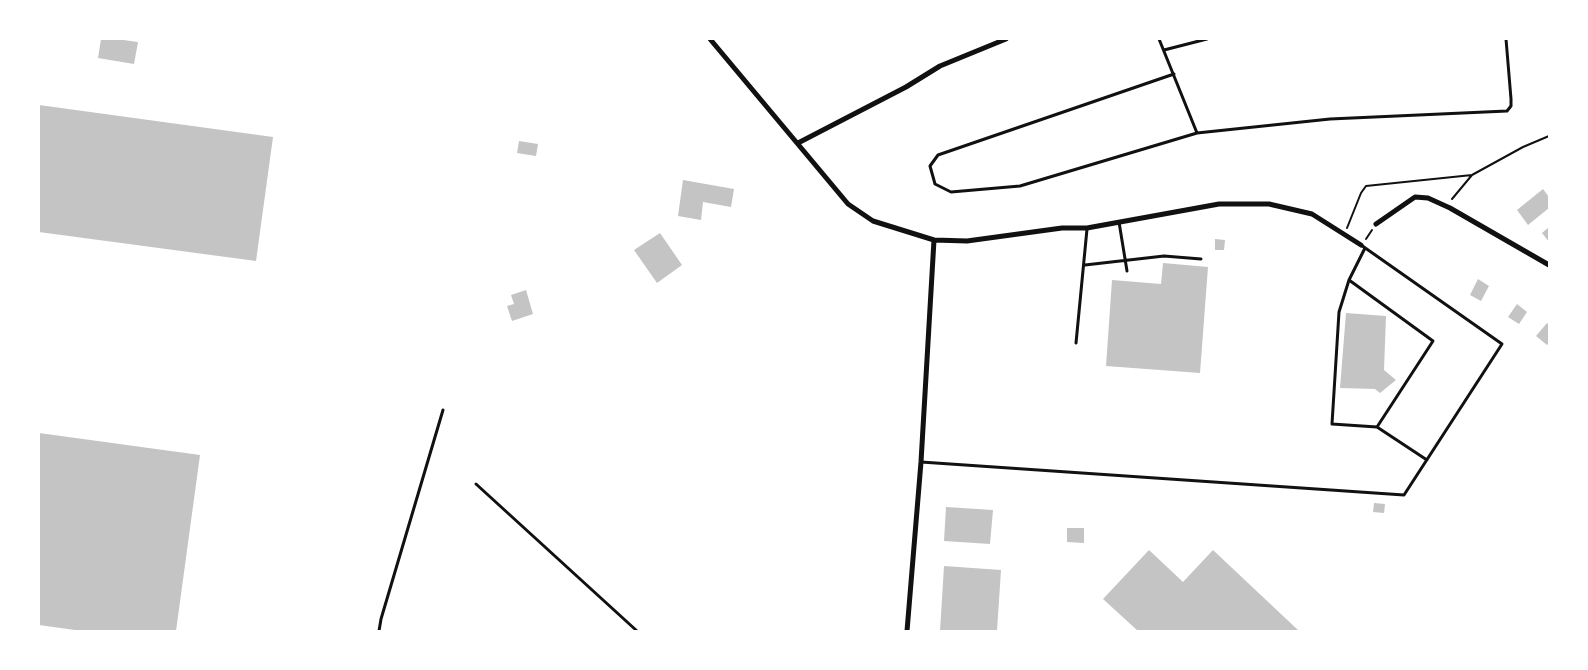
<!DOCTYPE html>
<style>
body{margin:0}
#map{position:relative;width:1588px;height:670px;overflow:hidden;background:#fff;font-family:"Libre Baskerville",serif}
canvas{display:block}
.frame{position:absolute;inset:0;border:40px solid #fff;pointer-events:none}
</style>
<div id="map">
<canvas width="1588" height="670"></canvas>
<div class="frame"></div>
</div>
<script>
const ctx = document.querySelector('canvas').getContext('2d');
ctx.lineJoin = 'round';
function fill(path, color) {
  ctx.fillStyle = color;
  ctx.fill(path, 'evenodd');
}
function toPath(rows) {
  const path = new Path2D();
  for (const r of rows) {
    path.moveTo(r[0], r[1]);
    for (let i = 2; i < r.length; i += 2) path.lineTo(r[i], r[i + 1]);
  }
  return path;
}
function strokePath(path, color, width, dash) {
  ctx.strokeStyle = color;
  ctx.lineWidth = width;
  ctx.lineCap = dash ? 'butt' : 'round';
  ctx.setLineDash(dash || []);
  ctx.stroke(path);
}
const building = toPath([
 [101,39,116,39,138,42,134,64,98,58],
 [39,105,273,137,256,261,39,232],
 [519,141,538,144,536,156,517,153],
 [683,180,734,189,731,207,703,202,701,220,678,216],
 [1543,189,1549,197,1549,208,1528,225,1517,210],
 [1549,227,1549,242,1542,233],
 [660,233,682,265,657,283,634,250],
 [1215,239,1225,240,1224,250,1215,250],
 [1163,263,1208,267,1200,373,1106,366,1112,280,1161,284],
 [1478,279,1489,286,1481,301,1470,295],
 [526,290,533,314,512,321,507,306,514,304,511,295],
 [1517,304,1527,312,1519,324,1508,317],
 [1346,313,1386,316,1384,370,1396,380,1380,393,1375,389,1340,388],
 [1547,323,1549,325,1549,343,1547,345,1536,336],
 [39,433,200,455,176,631,82,631,39,625],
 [1374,503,1385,504,1384,513,1373,512],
 [946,507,993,510,990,544,944,541],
 [1067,528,1084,528,1084,543,1067,542],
 [1149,550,1183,582,1213,550,1299,631,1138,631,1103,599],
 [944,566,1001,570,997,631,940,631]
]);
const path = toPath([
 [1452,199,1472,175,1523,147,1549,136],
 [1347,228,1361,193,1366,186,1472,175],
 [1366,239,1372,230]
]);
const service = toPath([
 [1159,39,1197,133,1330,119,1507,111,1511,106,1511,99,1506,39],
 [1164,50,1207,39],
 [1174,74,938,155,930,166,935,184,951,192,1020,186,1197,133],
 [1119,222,1127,271],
 [1365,248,1349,280,1433,341,1377,427,1427,460],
 [1085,265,1164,256,1201,259],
 [1349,280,1339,312,1332,424,1377,427],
 [1076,343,1087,229],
 [921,462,1404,495,1502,344,1361,245],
 [476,484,637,631],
 [379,631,381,619,443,410]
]);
const minor = toPath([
 [710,39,848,204,873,221,934,240,967,241,1062,228,1087,228,1219,204,1269,204,1312,214,1361,245],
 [798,143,906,87,940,66,1006,39],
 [1376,224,1415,197,1428,198,1450,208,1549,265],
 [907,631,921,462,934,240]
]);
fill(building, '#c4c4c4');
strokePath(path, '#111', 2);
strokePath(service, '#111', 3);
strokePath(minor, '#111', 5);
</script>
